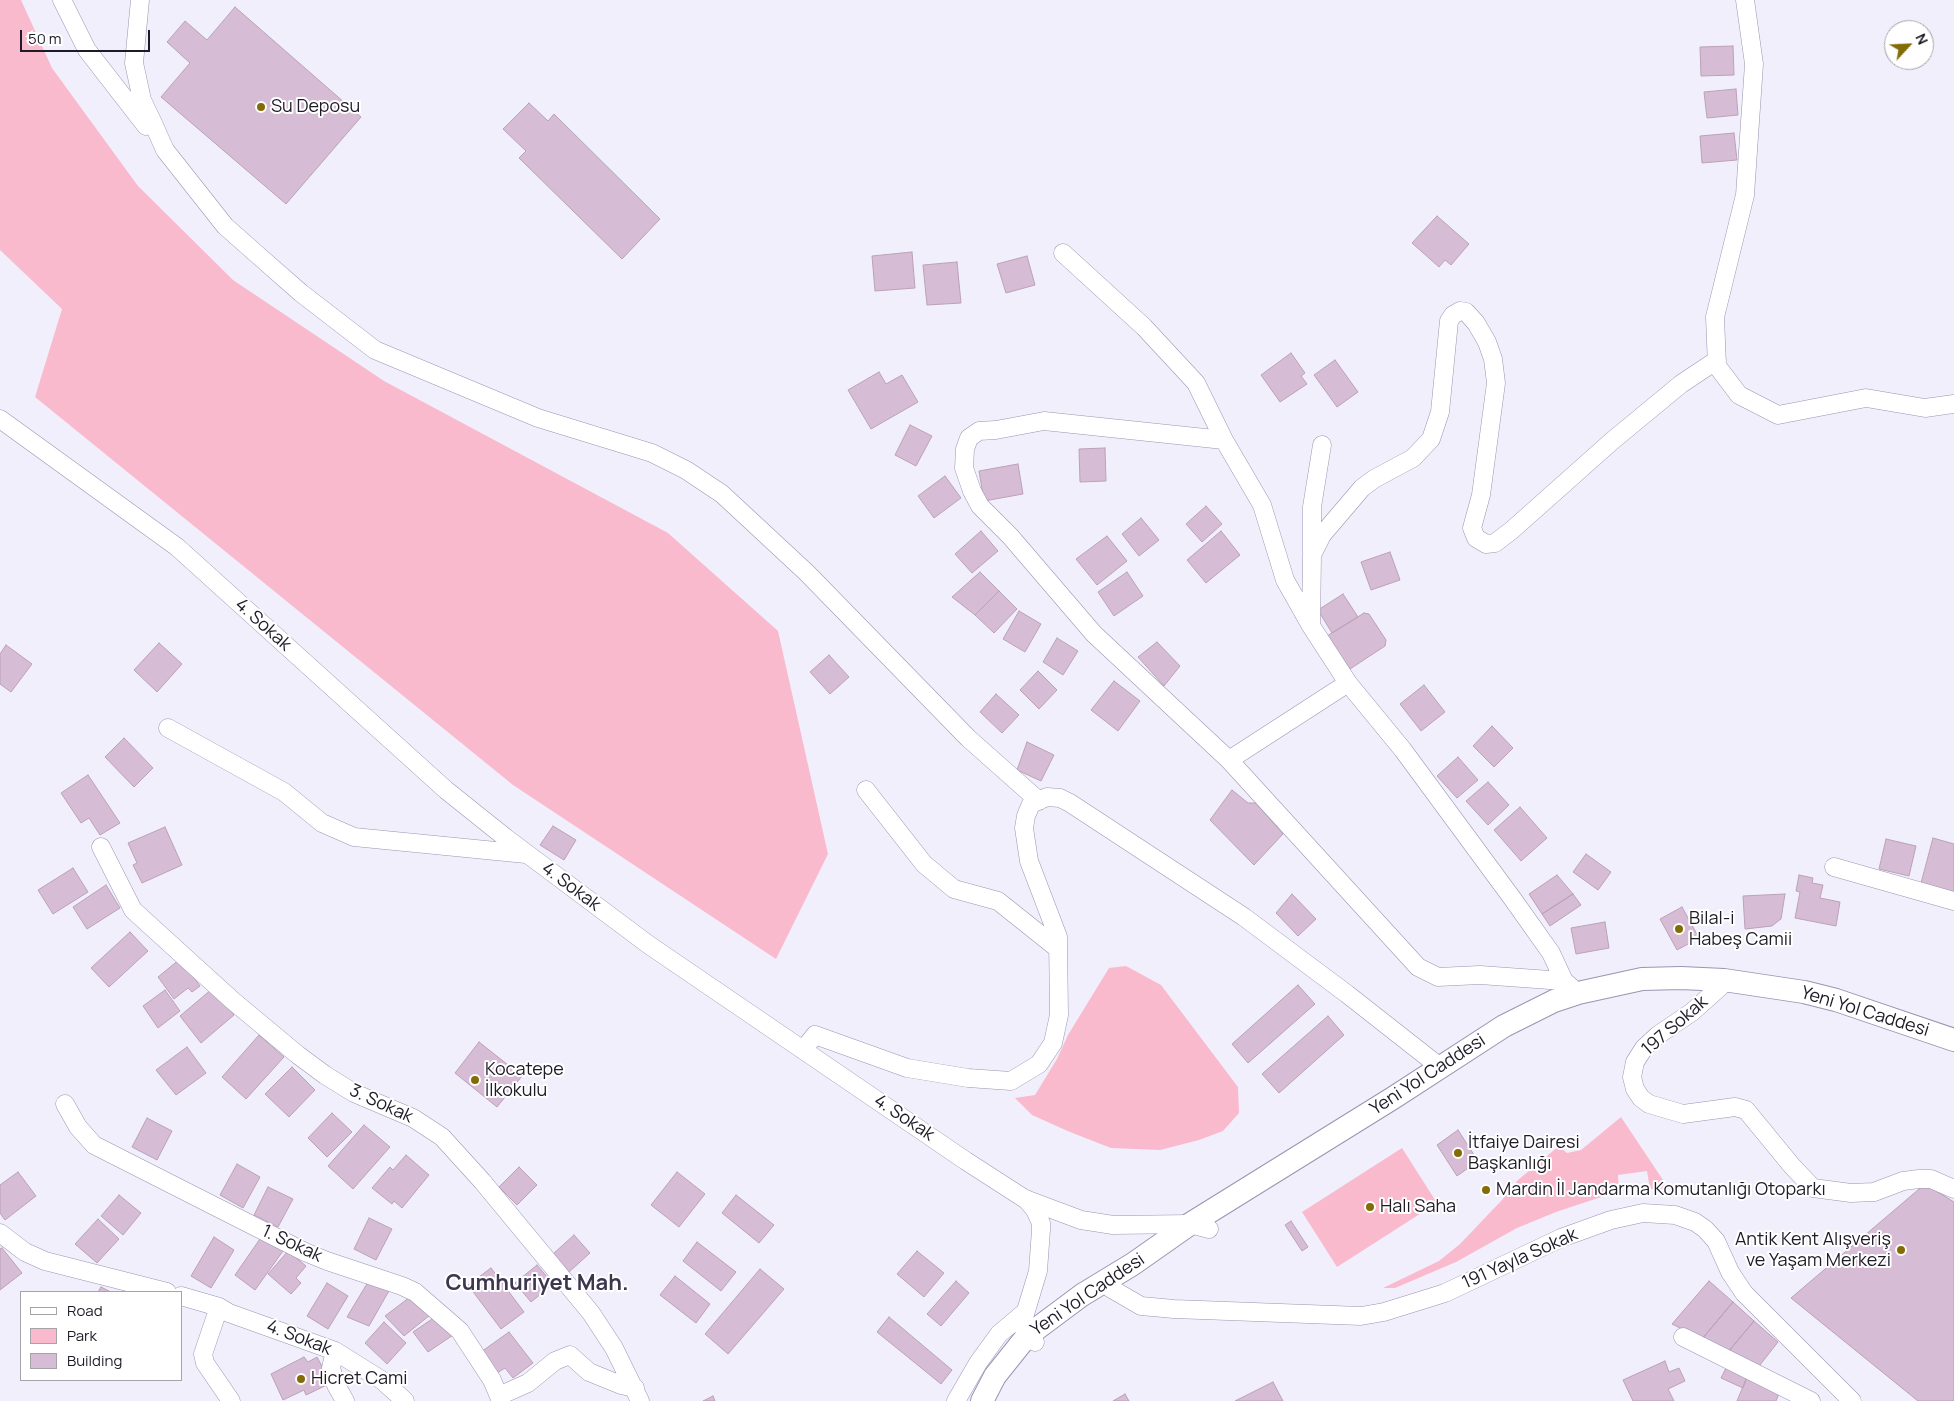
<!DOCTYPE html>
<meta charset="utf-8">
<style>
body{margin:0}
#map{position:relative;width:1954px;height:1401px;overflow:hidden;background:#f2effc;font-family:Manrope,sans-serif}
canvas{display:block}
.legend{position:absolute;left:20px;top:1291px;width:162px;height:90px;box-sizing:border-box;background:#fff;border:1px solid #a5a4a8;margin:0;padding:6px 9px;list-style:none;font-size:15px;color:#1e1b26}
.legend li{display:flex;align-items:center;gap:10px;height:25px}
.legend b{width:25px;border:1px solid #a5a4a8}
.north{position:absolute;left:1884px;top:20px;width:50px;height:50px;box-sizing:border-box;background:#fff;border:1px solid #a5a4a8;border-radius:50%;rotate:65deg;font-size:14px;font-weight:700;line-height:20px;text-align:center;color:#1e1b26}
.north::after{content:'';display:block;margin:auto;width:18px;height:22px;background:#836b05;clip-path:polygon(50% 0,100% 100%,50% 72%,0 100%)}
.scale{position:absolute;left:20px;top:30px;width:130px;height:22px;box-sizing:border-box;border:2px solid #1e1b26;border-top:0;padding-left:6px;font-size:15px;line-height:18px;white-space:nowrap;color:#1e1b26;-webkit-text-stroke:4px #fff;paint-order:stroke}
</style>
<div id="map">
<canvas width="1954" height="1401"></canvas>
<ul class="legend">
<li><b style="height:6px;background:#fff"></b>Road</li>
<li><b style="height:14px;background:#f9bacd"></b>Park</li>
<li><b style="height:14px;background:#d6bcd4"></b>Building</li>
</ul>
<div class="north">N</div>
<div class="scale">50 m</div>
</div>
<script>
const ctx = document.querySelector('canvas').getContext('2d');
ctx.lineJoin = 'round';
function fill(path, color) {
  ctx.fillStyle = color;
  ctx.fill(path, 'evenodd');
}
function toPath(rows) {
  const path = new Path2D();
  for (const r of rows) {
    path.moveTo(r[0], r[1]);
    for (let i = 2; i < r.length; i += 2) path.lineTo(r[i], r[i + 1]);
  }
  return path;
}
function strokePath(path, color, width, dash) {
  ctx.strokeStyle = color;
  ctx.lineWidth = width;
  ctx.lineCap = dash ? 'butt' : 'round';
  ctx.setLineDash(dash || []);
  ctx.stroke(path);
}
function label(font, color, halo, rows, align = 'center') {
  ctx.font = font + ' Manrope,sans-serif';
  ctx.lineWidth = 4;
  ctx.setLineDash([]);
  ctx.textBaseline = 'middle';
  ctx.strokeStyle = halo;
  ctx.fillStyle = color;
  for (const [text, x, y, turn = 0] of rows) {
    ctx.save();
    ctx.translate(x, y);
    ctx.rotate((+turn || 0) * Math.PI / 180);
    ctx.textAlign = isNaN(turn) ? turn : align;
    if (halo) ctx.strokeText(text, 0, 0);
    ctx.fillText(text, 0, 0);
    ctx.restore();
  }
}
const green = toPath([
 [0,0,21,0,52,68,138,186,233,280,384,381,668,533,778,631,828,854,776,959,513,785,35,397,62,309,0,250],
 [1126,966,1161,985,1238,1087,1239,1113,1223,1131,1199,1140,1160,1150,1111,1148,1070,1132,1032,1115,1015,1098,1035,1095,1057,1059,1068,1035,1109,968],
 [1621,1117,1669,1189,1650,1189,1647,1171,1618,1175,1619,1191,1556,1212,1517,1228,1456,1262,1395,1288,1383,1288,1439,1261,1460,1244,1502,1200,1518,1180,1559,1146,1567,1153,1581,1150],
 [1402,1148,1437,1203,1337,1267,1302,1212]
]);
const building = toPath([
 [235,7,361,117,286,204,161,97,190,63,167,42,185,21,207,40,235,7],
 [1733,46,1734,75,1701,76,1700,47,1733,46],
 [1736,89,1738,115,1707,118,1704,92,1736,89],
 [529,103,548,121,554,114,660,219,622,259,519,158,526,151,503,129,529,103],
 [1734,133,1737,160,1702,163,1700,136,1734,133],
 [1437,216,1469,244,1451,265,1445,260,1439,267,1412,243,1437,216],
 [912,252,915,288,875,291,872,256,912,252],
 [1027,256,1035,285,1006,293,997,264,1027,256],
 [957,262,961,303,927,305,923,265,957,262],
 [1291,353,1305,373,1301,376,1307,384,1280,402,1261,375,1291,353],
 [1335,360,1358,392,1337,407,1314,375,1335,360],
 [879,372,886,384,902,375,918,402,871,429,848,390,879,372],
 [910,425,932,436,916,466,895,455,910,425],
 [1105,448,1106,481,1080,482,1079,449,1105,448],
 [1018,464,1023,494,984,501,979,471,1018,464],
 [945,476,961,498,934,518,918,496,945,476],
 [1206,506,1222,524,1202,542,1186,524,1206,506],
 [1141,518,1159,540,1139,556,1122,534,1141,518],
 [981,531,998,551,972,573,955,554,981,531],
 [1221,531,1240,555,1206,583,1187,560,1221,531],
 [1107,536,1127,561,1097,585,1076,559,1107,536],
 [1390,552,1400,580,1371,590,1361,562,1390,552],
 [980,572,999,591,975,615,952,597,980,572],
 [1127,572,1143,596,1114,616,1098,592,1127,572],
 [999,591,1017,609,994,633,975,615,999,591],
 [1343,594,1358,617,1332,633,1318,610,1343,594],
 [1019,611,1041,624,1025,652,1003,639,1019,611],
 [1364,613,1369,614,1386,640,1385,646,1350,669,1327,636,1364,613],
 [1057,638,1078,651,1063,675,1043,662,1057,638],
 [1157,642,1180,666,1164,686,1138,657,1157,642],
 [159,643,182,664,157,692,134,670,159,643],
 [6,645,32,664,11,692,0,684,0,654,6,645],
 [829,655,849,677,830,694,810,672,829,655],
 [1038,671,1057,690,1039,709,1020,690,1038,671],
 [1114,681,1140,701,1118,731,1091,710,1114,681],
 [1424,685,1445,712,1421,731,1400,704,1424,685],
 [996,694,1019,715,1002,733,980,712,996,694],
 [1492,726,1513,748,1494,767,1473,746,1492,726],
 [124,738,153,768,134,787,105,757,124,738],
 [1027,742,1054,755,1041,781,1017,770,1027,742],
 [1458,757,1478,780,1457,798,1437,776,1458,757],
 [88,775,120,823,100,835,89,818,81,823,61,793,88,775],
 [1488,782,1509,805,1488,825,1466,801,1488,782],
 [1232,790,1248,803,1256,803,1283,834,1254,865,1210,820,1232,790],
 [1520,807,1547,838,1521,861,1494,830,1520,807],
 [553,826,576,840,564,860,540,845,553,826],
 [165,827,182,865,142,883,133,865,137,863,128,843,165,827],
 [1933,838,1954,844,1954,892,1921,883,1933,838],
 [1886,839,1916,846,1909,876,1879,869,1886,839],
 [1586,854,1611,872,1598,890,1573,872,1586,854],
 [73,868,88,892,53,914,38,890,73,868],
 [1557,875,1573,894,1542,914,1529,894,1557,875],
 [1799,875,1813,878,1812,883,1823,885,1820,898,1840,902,1836,926,1795,918,1800,892,1796,891,1799,875],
 [106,885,120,908,87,929,73,907,106,885],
 [1292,894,1316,919,1298,936,1276,913,1292,894],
 [1573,894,1581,905,1550,926,1542,914,1573,894],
 [1785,894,1781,919,1777,922,1772,926,1745,929,1743,896,1785,894],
 [1682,907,1699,938,1677,950,1660,919,1682,907],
 [1605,922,1609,948,1576,954,1571,928,1605,922],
 [130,932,148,951,109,987,91,968,130,932],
 [180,959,200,986,192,992,188,988,174,999,158,977,180,959],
 [1298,985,1315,1004,1248,1063,1232,1044,1298,985],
 [212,989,234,1015,201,1043,180,1016,212,989],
 [165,990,180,1011,158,1028,143,1006,165,990],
 [1328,1016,1344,1035,1279,1093,1262,1074,1328,1016],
 [259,1035,284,1057,246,1099,222,1077,259,1035],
 [479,1042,522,1076,497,1107,455,1073,479,1042],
 [187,1047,206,1073,176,1095,156,1070,187,1047],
 [292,1067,315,1090,289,1117,265,1094,292,1067],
 [332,1113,352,1132,327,1157,308,1138,332,1113],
 [147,1118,172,1131,157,1160,132,1147,147,1118],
 [364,1125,390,1147,353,1189,328,1166,364,1125],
 [1458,1130,1478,1161,1457,1176,1437,1145,1458,1130],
 [406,1155,429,1175,402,1208,394,1201,392,1204,372,1188,390,1167,393,1170,406,1155],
 [237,1164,260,1177,243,1208,220,1195,237,1164],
 [519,1167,537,1185,517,1205,499,1187,519,1167],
 [18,1172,36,1196,5,1220,0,1213,0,1185,18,1172],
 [677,1172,705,1194,679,1227,651,1205,677,1172],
 [1925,1184,1954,1202,1954,1401,1918,1401,1791,1298,1925,1184],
 [268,1187,293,1199,278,1227,254,1215,268,1187],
 [119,1195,141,1213,123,1235,101,1216,119,1195],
 [736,1195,774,1225,759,1243,722,1213,736,1195],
 [369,1218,392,1229,376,1260,354,1249,369,1218],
 [98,1219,119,1239,97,1263,75,1244,98,1219],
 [1291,1221,1308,1247,1302,1251,1285,1225,1291,1221],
 [574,1235,590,1253,569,1272,553,1254,574,1235],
 [262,1236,283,1251,255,1290,235,1275,262,1236],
 [214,1237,234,1250,211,1288,191,1276,214,1237],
 [697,1242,736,1272,721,1291,683,1261,697,1242],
 [2,1248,22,1273,0,1290,0,1249,2,1248],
 [288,1251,306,1266,296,1278,301,1283,291,1294,268,1274,288,1251],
 [917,1251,944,1273,924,1297,897,1274,917,1251],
 [537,1265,553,1284,531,1302,515,1283,537,1265],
 [491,1268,524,1312,501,1329,468,1285,491,1268],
 [760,1269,784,1289,728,1354,705,1334,760,1269],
 [675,1276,710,1304,696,1323,660,1295,675,1276],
 [956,1281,969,1293,941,1326,927,1314,956,1281],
 [1709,1281,1733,1302,1702,1339,1672,1324,1709,1281],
 [368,1282,390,1289,369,1326,347,1317,368,1282],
 [327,1283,348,1296,328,1329,307,1316,327,1283],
 [101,1287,111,1292,98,1292,101,1287],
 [410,1297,430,1315,404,1336,385,1316,410,1297],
 [1733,1302,1754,1321,1728,1352,1702,1339,1733,1302],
 [438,1315,456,1333,428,1352,413,1332,438,1315],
 [889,1317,952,1370,941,1384,877,1332,889,1317],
 [1754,1321,1778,1342,1756,1370,1728,1352,1754,1321],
 [384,1322,406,1343,387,1364,365,1343,384,1322],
 [509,1332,533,1363,513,1378,505,1368,497,1373,481,1352,509,1332],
 [304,1357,308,1362,317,1357,331,1383,306,1395,304,1390,283,1400,271,1374,304,1357],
 [1665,1361,1669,1372,1679,1368,1685,1381,1668,1389,1674,1401,1633,1401,1623,1380,1665,1361],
 [1727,1366,1747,1377,1743,1388,1721,1378,1727,1366],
 [1747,1377,1780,1391,1776,1401,1737,1401,1747,1377],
 [1273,1382,1283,1401,1235,1401,1273,1382],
 [1125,1394,1129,1401,1113,1401,1125,1394],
 [713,1396,715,1401,703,1401,713,1396]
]);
const minor = toPath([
 [62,0,87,50,146,126],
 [140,0,134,63,142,100,153,123,165,150,225,226,260,257,301,293,375,350,538,418,652,453,686,470,722,494,807,573,968,738,1039,801],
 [1745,0,1754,64,1745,195,1715,317,1717,366,1739,395,1778,415,1866,398,1925,408,1954,404],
 [1063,253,1144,327,1196,383,1224,440,1262,505,1285,580,1311,626,1348,683,1403,750,1512,898,1551,953,1564,981,1571,987],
 [0,419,177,547,446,790,506,838,649,945,966,1161,1025,1199,1081,1220,1113,1225,1190,1224,1209,1229],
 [1224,440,1044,421,996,430,979,431,969,438,965,449,964,468,972,491,980,506,1010,536,1094,634,1229,760,1418,967,1438,977,1480,975,1564,981],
 [1312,552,1312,507,1322,445],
 [1311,626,1312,555,1322,535,1362,488,1374,479,1413,458,1431,439,1440,412,1449,321,1453,315,1460,311,1466,312,1476,323,1487,342,1493,359,1496,383,1481,495,1472,528,1476,538,1486,544,1495,543,1512,530,1612,441,1681,384,1717,360],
 [168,728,284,792,322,823,354,837,526,854],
 [1229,760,1348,683],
 [866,790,924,864,954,889,998,901,1057,948],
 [101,847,133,910,232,1000,298,1055,325,1075,354,1093,413,1118,442,1137,482,1181,591,1313,614,1348,640,1401],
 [1834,867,1954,901],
 [1720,987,1692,1012,1658,1035,1644,1048,1635,1062,1632,1077,1635,1089,1641,1098,1649,1104,1683,1114,1735,1107,1746,1110,1792,1166,1813,1188,1851,1193,1874,1192,1903,1181,1919,1179,1931,1179,1954,1189],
 [803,1050,815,1035,907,1068,968,1078,1011,1081,1039,1064,1053,1043,1059,1015,1058,937,1029,861,1024,828,1026,816,1031,804,1047,797,1060,798,1070,803,1244,917,1347,994,1440,1067],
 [65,1104,78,1127,94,1145,305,1252,327,1261,402,1286,415,1292,460,1331,492,1380,501,1401],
 [1026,1199,1035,1210,1041,1223,1041,1230,1038,1271,1022,1324,1027,1336,1035,1342],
 [0,1233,25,1252,45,1261,167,1292],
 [1110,1288,1141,1306,1174,1309,1361,1316,1384,1312,1445,1293,1561,1238,1611,1220,1643,1213,1675,1215,1695,1222,1705,1229,1716,1241,1730,1272,1744,1293,1852,1401],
 [181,1296,219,1307,229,1313,335,1351,383,1381,405,1401],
 [219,1307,203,1354,205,1363,231,1401],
 [1683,1337,1811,1401],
 [335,1351,331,1368,336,1385,345,1401],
 [499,1396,528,1383,555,1361,570,1355,589,1372,621,1385,635,1388],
 [956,1401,978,1363,999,1334,1024,1313]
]);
const major = toPath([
 [982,1401,995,1376,1027,1336,1082,1295,1133,1264,1190,1224,1393,1098,1504,1026,1554,1001,1578,993,1642,979,1681,978,1724,980,1804,992,1836,1000,1954,1040]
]);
const markers = [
 [261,107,5,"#836b05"],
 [1679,929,5,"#836b05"],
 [475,1080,5,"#836b05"],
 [1458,1153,5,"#836b05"],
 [1486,1190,5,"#836b05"],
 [1370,1207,5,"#836b05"],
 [1901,1250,5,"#836b05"],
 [301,1379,5,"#836b05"]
];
const poiNames = [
 ["Su Deposu",271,107],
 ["Bilal-i",1689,919],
 ["Habeş Camii",1689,940],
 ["Kocatepe",485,1070],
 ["İlkokulu",485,1091],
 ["İtfaiye Dairesi",1468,1143],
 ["Başkanlığı",1468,1164],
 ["Mardin İl Jandarma Komutanlığı Otoparkı",1496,1190],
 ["Halı Saha",1380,1207],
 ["Antik Kent Alışveriş",1891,1240,"right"],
 ["ve Yaşam Merkezi",1891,1261,"right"],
 ["Hicret Cami",311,1379]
];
const streetNames = [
 ["4. Sokak",263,625,42],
 ["4. Sokak",571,887,37],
 ["Yeni Yol Caddesi",1865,1012,17],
 ["197 Sokak",1675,1026,-41],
 ["Yeni Yol Caddesi",1428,1075,-33],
 ["3. Sokak",381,1104,25],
 ["4. Sokak",904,1118,34],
 ["1. Sokak",292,1244,25],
 ["191 Yayla Sokak",1520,1259,-24],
 ["Yeni Yol Caddesi",1088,1295,-34],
 ["4. Sokak",299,1338,21]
];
const districtNames = [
 ["Cumhuriyet Mah.",537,1284]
];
fill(green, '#f9bacd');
fill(building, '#d6bcd4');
strokePath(building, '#baa1b8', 1);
strokePath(minor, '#9b94b1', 19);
strokePath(major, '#9b94b1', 24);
strokePath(minor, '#fff', 18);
strokePath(major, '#fff', 22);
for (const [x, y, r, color] of markers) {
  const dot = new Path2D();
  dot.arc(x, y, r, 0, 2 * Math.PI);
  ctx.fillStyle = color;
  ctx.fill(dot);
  strokePath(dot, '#fff', 2);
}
label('18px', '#1e1b26', '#fff', poiNames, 'left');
label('18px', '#1e1b26', '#fff', streetNames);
label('bold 22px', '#3d364f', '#fff', districtNames);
</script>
